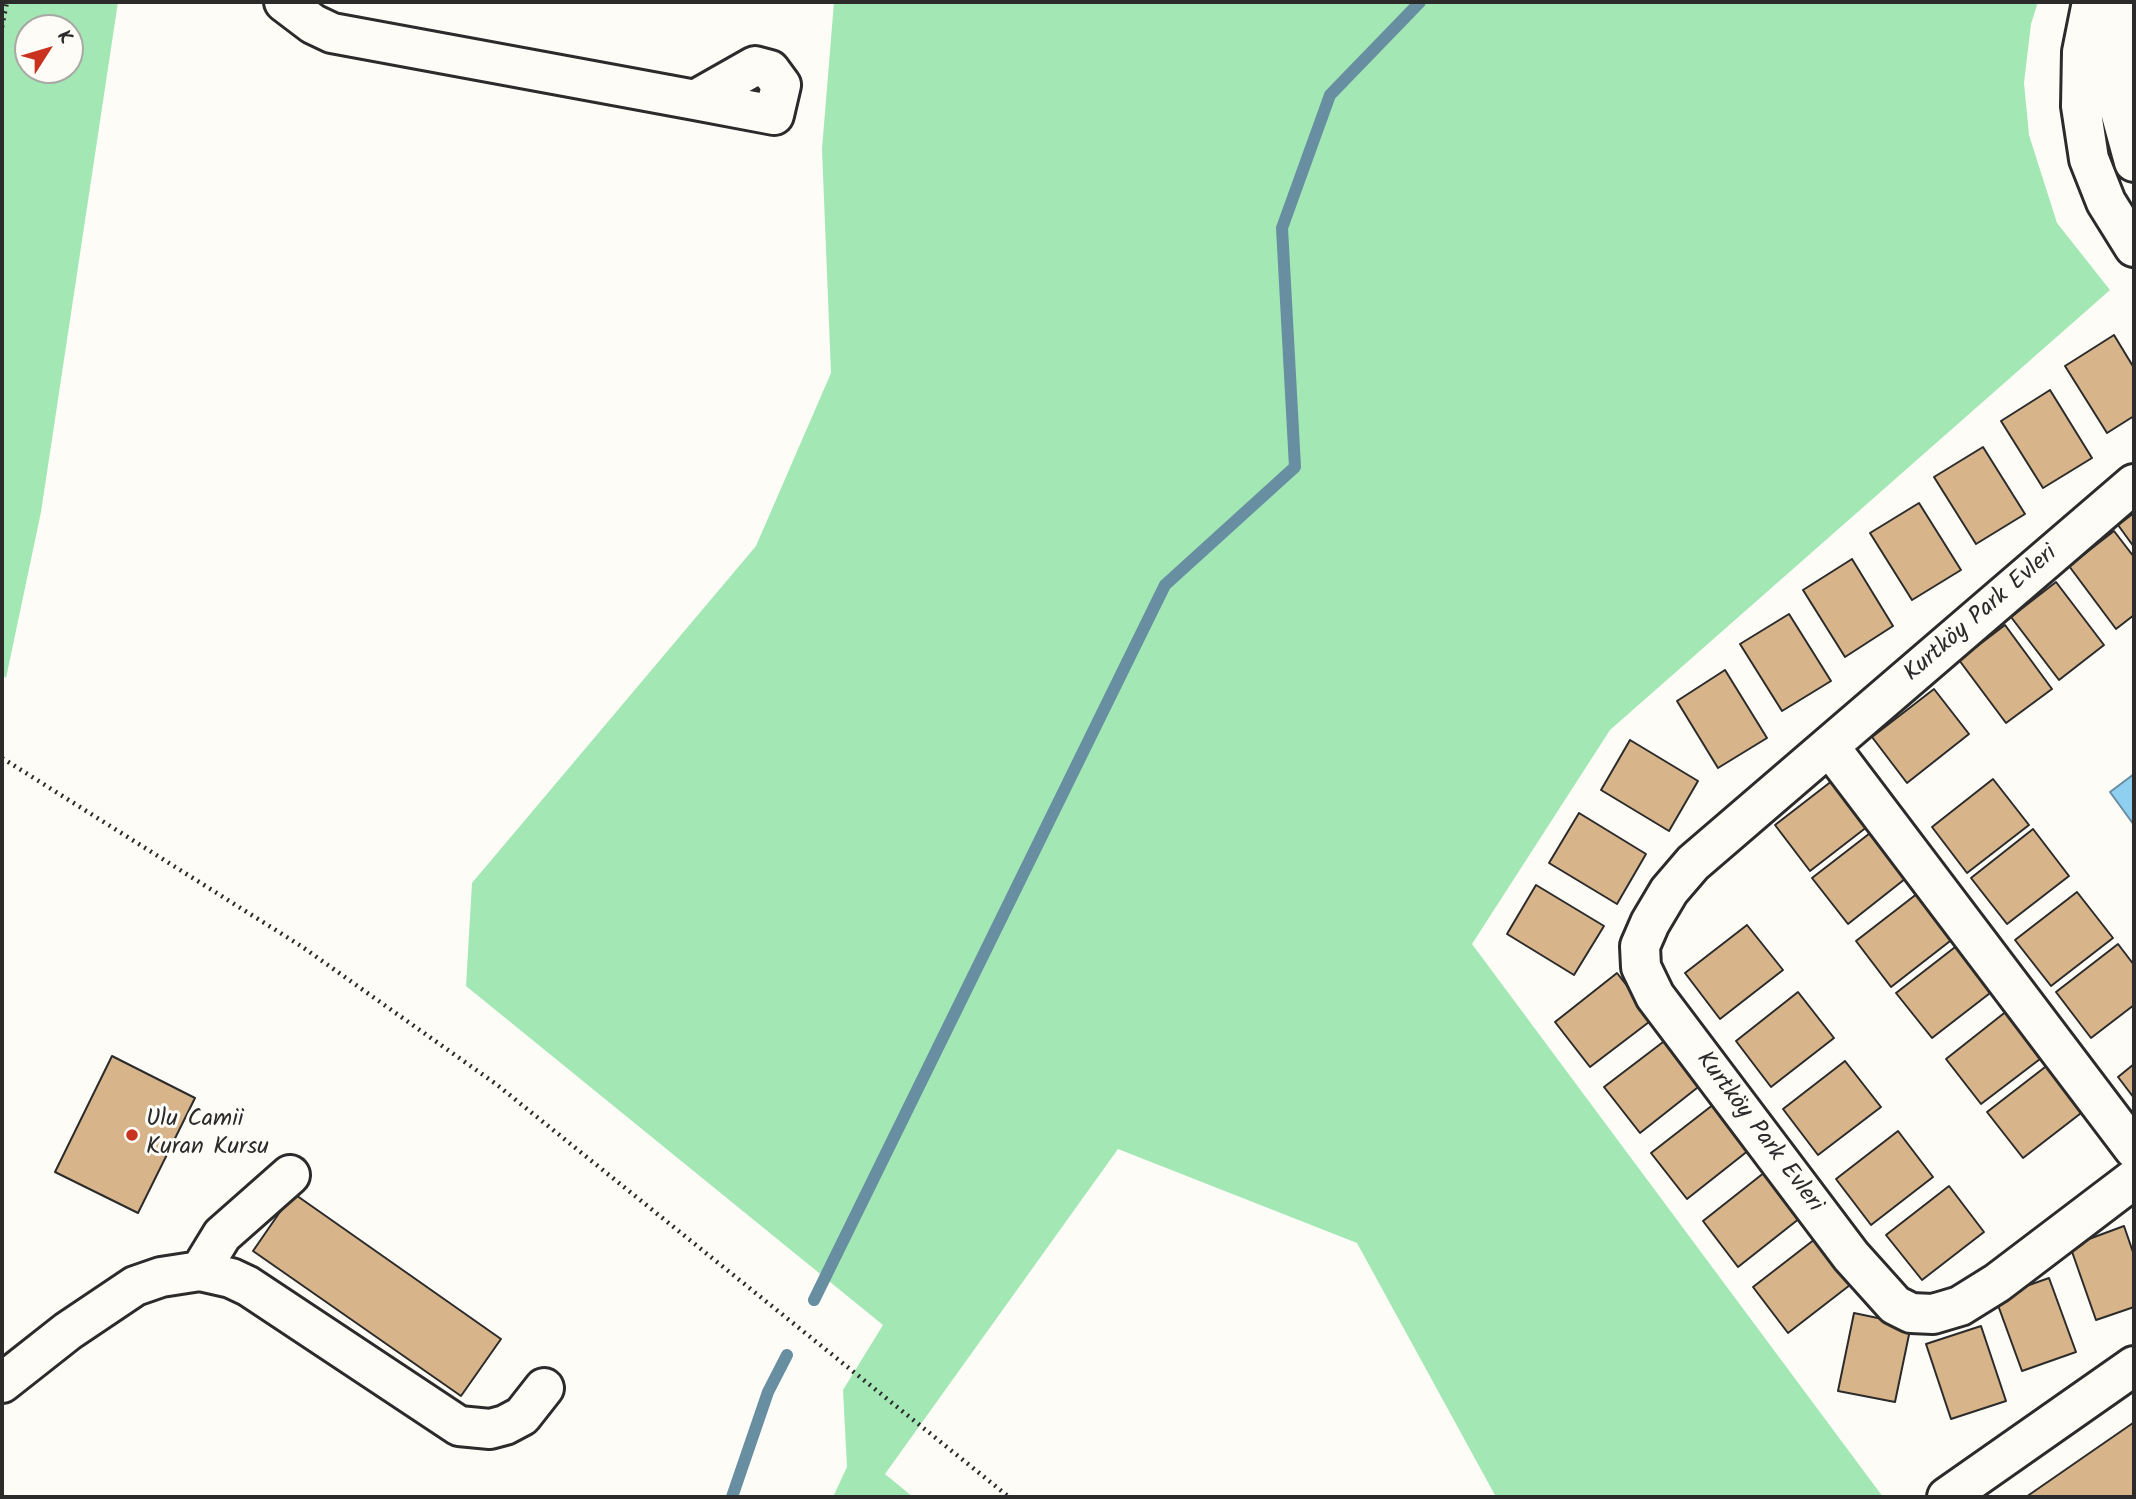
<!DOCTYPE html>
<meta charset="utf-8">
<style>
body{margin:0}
#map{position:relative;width:2136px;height:1499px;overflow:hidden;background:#fdfcf7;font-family:Kalam,sans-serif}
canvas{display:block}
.frame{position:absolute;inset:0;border:4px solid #2b2b2b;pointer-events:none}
.north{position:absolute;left:14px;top:14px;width:70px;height:70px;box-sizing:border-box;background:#fdfcf7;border:2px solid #a9a8a5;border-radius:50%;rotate:53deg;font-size:19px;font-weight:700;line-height:28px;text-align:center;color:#2b2b2b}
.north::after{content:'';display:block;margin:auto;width:24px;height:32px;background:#c8321e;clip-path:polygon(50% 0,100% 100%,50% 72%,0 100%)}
</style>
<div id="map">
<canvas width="2136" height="1499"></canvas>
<div class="frame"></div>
<div class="north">K</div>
</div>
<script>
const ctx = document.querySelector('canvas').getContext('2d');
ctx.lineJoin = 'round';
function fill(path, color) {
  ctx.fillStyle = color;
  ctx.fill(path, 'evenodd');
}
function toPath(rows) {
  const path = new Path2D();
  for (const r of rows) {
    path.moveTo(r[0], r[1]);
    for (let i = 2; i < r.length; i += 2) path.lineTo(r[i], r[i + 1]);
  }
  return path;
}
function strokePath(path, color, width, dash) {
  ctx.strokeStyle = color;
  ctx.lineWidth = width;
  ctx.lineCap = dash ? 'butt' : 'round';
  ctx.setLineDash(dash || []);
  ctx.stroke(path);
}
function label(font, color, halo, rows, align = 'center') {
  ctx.font = font + ' Kalam,sans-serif';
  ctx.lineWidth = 6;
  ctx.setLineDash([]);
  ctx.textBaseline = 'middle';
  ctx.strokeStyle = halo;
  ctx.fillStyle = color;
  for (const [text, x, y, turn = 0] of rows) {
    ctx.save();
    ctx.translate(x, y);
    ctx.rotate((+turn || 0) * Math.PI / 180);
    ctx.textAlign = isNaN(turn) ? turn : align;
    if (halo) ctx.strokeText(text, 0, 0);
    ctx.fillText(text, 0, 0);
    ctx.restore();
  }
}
const green = toPath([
 [2,2,118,2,41,512,6,678,2,675],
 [28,28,70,28,70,70,28,70],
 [834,2,2038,2,2031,24,2024,83,2029,135,2057,223,2110,290,1610,730,1472,944,1883,1497,1496,1497,1357,1243,1118,1149,885,1474,913,1497,833,1497,847,1467,843,1390,883,1325,466,986,472,883,756,546,831,373,822,149]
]);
const water = toPath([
 [2134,774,2134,825,2110,792,2134,774]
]);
const stream = toPath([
 [814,1300,1165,585,1295,467,1282,228,1330,95,1420,2],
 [732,1497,768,1392,787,1355]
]);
const building = toPath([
 [2114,335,2134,368,2134,416,2107,433,2065,366,2114,335],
 [2050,390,2092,458,2043,488,2001,421,2050,390],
 [1983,447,2025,514,1976,544,1934,477,1983,447],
 [1919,503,1961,570,1912,600,1870,533,1919,503],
 [2134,513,2134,547,2118,525,2134,513],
 [2114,531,2134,557,2134,615,2116,629,2069,566,2114,531],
 [1852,559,1893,626,1845,657,1803,590,1852,559],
 [2056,582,2104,645,2059,680,2011,617,2056,582],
 [1789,614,1831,681,1782,711,1740,644,1789,614],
 [2005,625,2052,689,2006,723,1959,660,2005,625],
 [1725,670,1767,738,1718,768,1677,701,1725,670],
 [1934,689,1969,734,1907,783,1872,737,1934,689],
 [1630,740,1698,781,1669,831,1601,790,1630,740],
 [1837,777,1872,823,1810,871,1775,825,1837,777],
 [1993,779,2029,825,1967,873,1932,827,1993,779],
 [1579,813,1646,854,1617,904,1549,863,1579,813],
 [2033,829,2069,876,2007,924,1971,878,2033,829],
 [1874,830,1910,875,1848,924,1812,878,1874,830],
 [1536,885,1604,926,1574,975,1507,934,1536,885],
 [2077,892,2113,938,2051,986,2015,940,2077,892],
 [1918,893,1954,938,1891,987,1856,941,1918,893],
 [1747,925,1783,970,1720,1019,1685,973,1747,925],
 [1959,944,1994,990,1932,1038,1896,993,1959,944],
 [2118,944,2134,965,2134,1005,2091,1038,2056,992,2118,944],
 [1617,973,1653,1019,1590,1067,1555,1022,1617,973],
 [1798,992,1834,1038,1771,1087,1736,1041,1798,992],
 [2008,1010,2044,1056,1981,1104,1946,1059,2008,1010],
 [1667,1039,1702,1084,1640,1133,1604,1087,1667,1039],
 [112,1056,195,1098,138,1213,55,1172,112,1056],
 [1845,1061,1881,1107,1818,1155,1783,1109,1845,1061],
 [2049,1064,2085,1110,2023,1158,1987,1112,2049,1064],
 [2134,1064,2134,1098,2118,1077,2134,1064],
 [1714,1104,1749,1150,1687,1199,1651,1153,1714,1104],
 [1898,1131,1933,1177,1871,1225,1836,1179,1898,1131],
 [1765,1172,1800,1218,1738,1267,1703,1221,1765,1172],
 [1949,1186,1984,1232,1922,1280,1886,1235,1949,1186],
 [293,1193,501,1339,461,1396,253,1251,293,1193],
 [2124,1226,2134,1255,2134,1307,2096,1320,2070,1246,2124,1226],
 [1815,1239,1850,1285,1788,1333,1753,1287,1815,1239],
 [2049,1278,2076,1352,2022,1371,1995,1297,2049,1278],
 [1854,1313,1911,1325,1895,1402,1838,1391,1854,1313],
 [1981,1326,2006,1401,1951,1419,1926,1344,1981,1326],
 [2133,1423,2134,1497,2026,1497,2091,1452,2133,1423]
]);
const path = toPath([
 [2,27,7,2],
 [2,758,301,946,496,1084,1009,1497]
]);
const minor = toPath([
 [284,2,313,24,332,33,695,100,774,115,781,85,770,70,755,66,695,100],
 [2092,2,2082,52,2081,106,2089,159,2106,202,2134,247],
 [2128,2,2120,23,2115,55,2117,100,2134,162],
 [2134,484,1693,863,1669,891,1650,923,1640,946,1641,967,1655,996,1851,1256,1895,1305,1911,1313,1933,1314,1960,1306,1997,1283,2134,1179],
 [1829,746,2134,1149],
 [200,1271,222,1235,290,1175],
 [2,1383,68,1331,135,1286,161,1277,200,1271,231,1278,248,1286,459,1426,490,1429,505,1425,522,1416,544,1388],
 [1947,1497,2134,1366]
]);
const markers = [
 [132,1135,7,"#c8321e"]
];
const streetNames = [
 ["Kurtköy Park Evleri",1982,615,-41],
 ["Kurtköy Park Evleri",1758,1133,53]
];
const poiNames = [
 ["Ulu Camii",146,1121],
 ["Kuran Kursu",146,1149]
];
fill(green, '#a2e7b4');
fill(water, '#8fd0f0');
strokePath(water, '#678ea1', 2);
strokePath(stream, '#678ea1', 12);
fill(building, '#d7b489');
strokePath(building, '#2b2b2b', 2);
strokePath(minor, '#2b2b2b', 44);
strokePath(path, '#2b2b2b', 4.5, [2, 5]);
strokePath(minor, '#fdfcf7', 38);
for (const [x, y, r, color] of markers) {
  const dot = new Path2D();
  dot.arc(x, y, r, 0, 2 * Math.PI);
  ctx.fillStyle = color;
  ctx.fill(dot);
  strokePath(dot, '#fdfcf7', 2.5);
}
label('24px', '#2b2b2b', '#fdfcf7', streetNames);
label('24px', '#2b2b2b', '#fdfcf7', poiNames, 'left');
</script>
